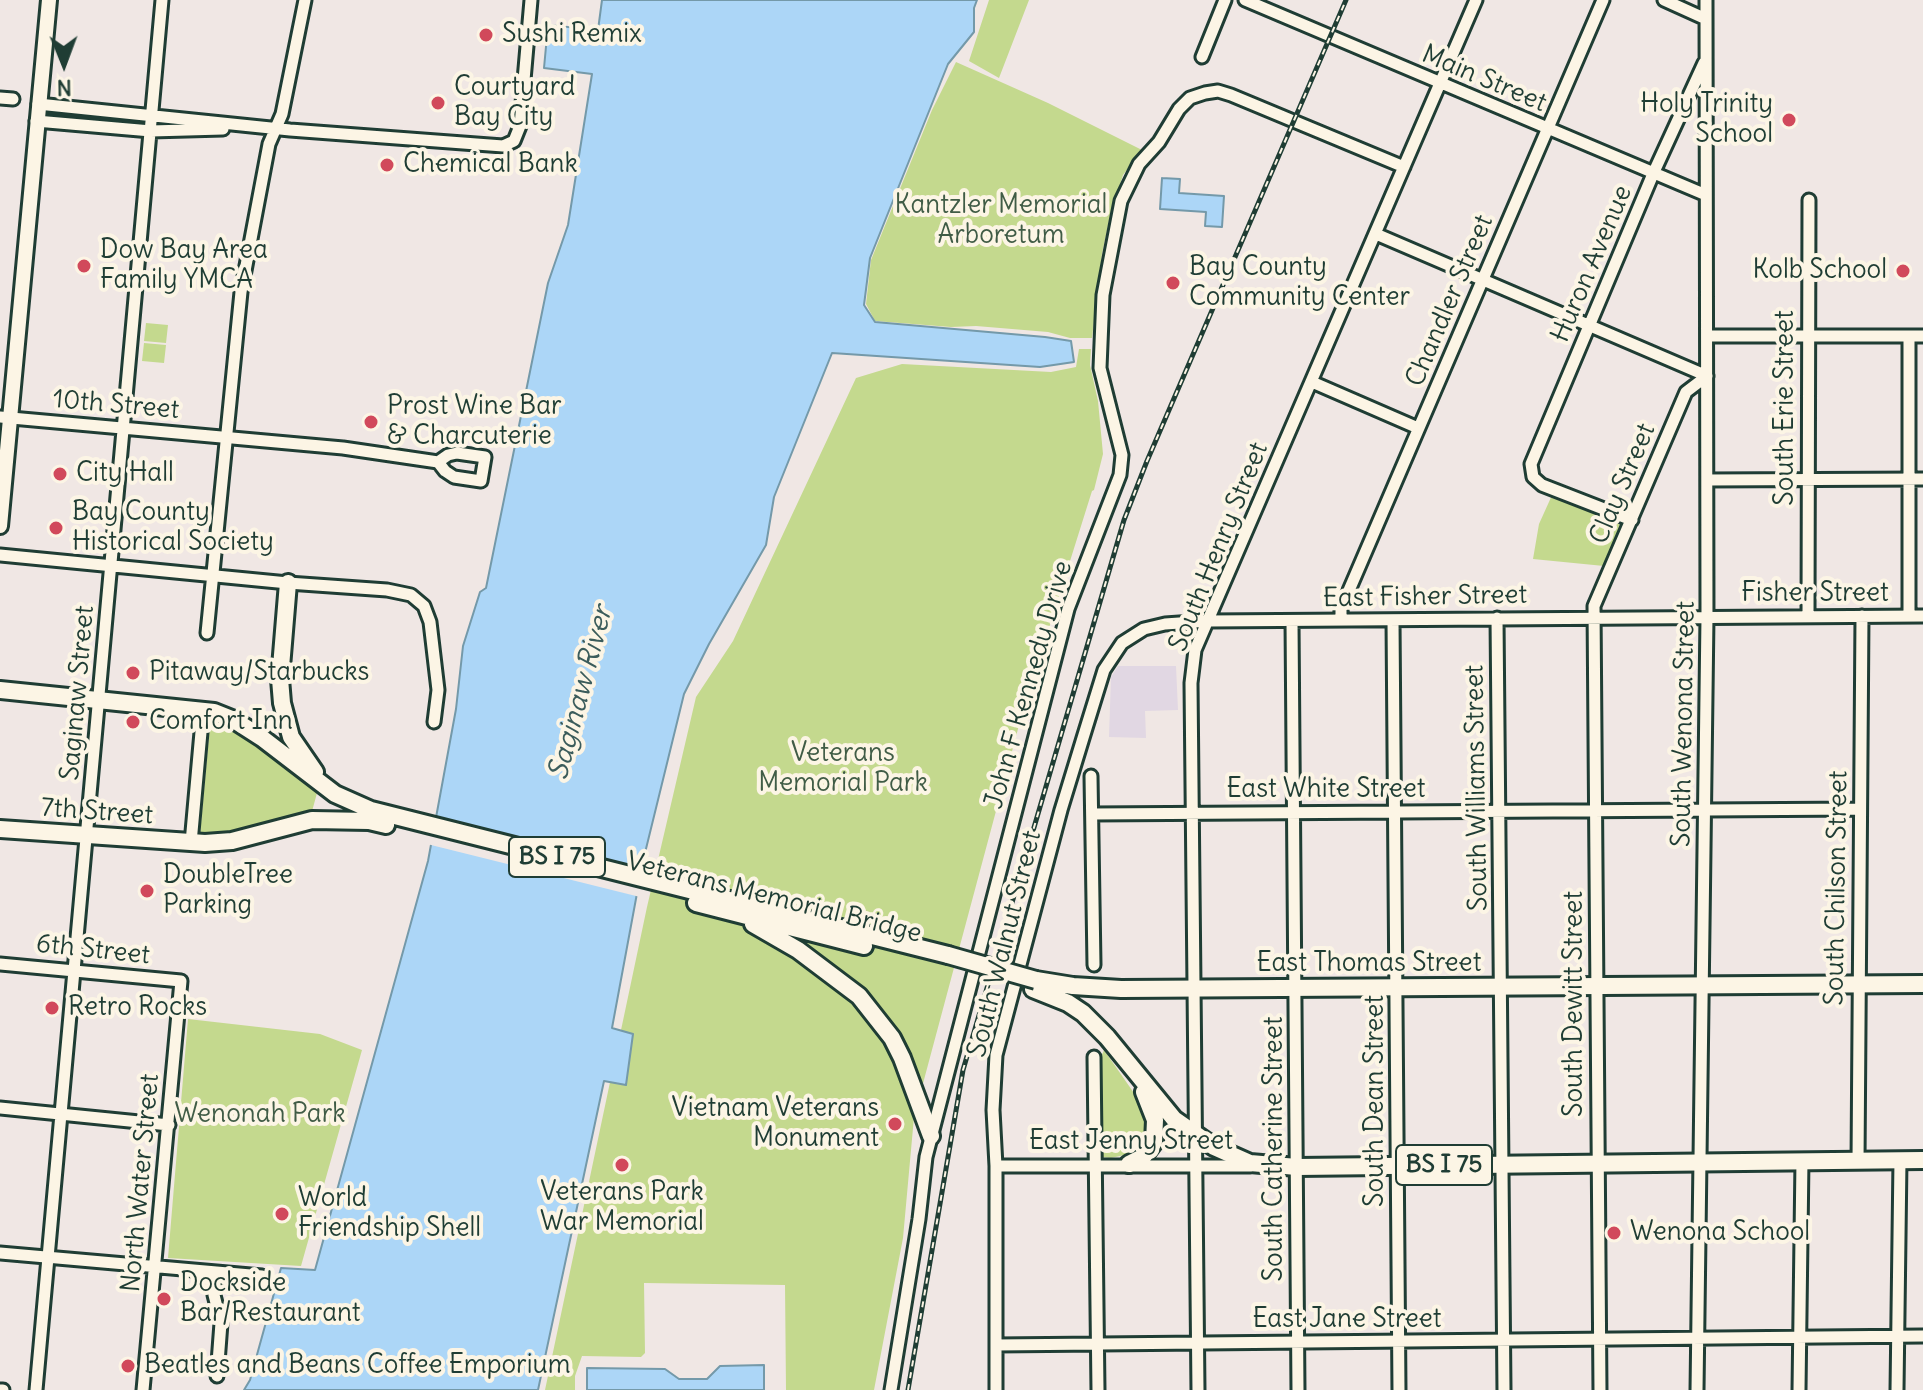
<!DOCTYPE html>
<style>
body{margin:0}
#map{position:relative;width:1923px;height:1390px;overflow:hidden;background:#f0e7e4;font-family:Delius,sans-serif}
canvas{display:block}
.north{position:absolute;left:24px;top:24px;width:80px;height:80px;-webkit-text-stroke:6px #fcf5e5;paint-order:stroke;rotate:179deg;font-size:22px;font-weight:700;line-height:32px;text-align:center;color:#1f3d34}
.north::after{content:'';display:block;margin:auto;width:28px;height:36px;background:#1f3d34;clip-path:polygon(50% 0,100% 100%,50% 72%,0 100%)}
</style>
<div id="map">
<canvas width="1923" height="1390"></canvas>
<div class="north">N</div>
</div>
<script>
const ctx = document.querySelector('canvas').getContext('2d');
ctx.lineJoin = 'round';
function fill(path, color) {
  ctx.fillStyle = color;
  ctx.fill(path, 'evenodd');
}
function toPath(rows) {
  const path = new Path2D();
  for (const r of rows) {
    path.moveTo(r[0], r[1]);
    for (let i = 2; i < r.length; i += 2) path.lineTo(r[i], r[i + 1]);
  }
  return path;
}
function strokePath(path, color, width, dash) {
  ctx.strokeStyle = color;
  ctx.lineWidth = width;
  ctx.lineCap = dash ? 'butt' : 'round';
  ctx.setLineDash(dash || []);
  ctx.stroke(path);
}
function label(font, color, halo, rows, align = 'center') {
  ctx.font = font + ' Delius,sans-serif';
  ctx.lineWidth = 8;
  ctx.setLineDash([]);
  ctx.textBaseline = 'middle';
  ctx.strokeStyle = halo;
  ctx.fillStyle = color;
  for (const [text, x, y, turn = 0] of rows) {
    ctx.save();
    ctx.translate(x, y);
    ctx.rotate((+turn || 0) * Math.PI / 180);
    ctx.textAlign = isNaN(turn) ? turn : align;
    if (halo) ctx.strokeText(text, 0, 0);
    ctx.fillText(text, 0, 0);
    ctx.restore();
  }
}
const built = toPath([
 [1118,666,1176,666,1178,710,1145,711,1146,738,1109,737,1111,677]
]);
const green = toPath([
 [989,0,1029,0,999,78,969,61],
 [956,62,1048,103,1142,150,1123,175,1110,216,1102,254,1092,338,1070,338,1048,332,976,326,951,327,875,321,866,304,871,260,932,110],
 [146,323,168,325,166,343,144,341],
 [144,343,166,345,164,363,142,361],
 [1079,349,1091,349,1090,365,1098,401,1103,454,1094,490,1092,491,1022,714,914,1117,903,1238,874,1390,786,1390,785,1285,644,1283,645,1353,641,1357,582,1356,575,1376,575,1390,545,1390,647,907,696,697,733,641,856,378,902,364,1051,372,1076,367],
 [1553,493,1619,523,1621,529,1604,566,1533,559,1539,524],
 [213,723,249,739,317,793,311,815,204,840,200,834,210,724],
 [188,1019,320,1034,362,1050,301,1266,168,1258],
 [1104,1050,1143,1106,1146,1128,1143,1147,1129,1154,1111,1158,1101,1157,1100,1153,1099,1062]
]);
const water = toPath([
 [602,0,977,0,974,8,974,32,948,64,870,258,864,305,875,322,1045,337,1071,341,1074,362,1040,367,832,353,774,497,766,545,709,644,684,694,643,861,612,1028,633,1034,626,1085,604,1081,538,1390,244,1390,250,1380,281,1268,315,1270,428,861,456,709,463,646,480,592,486,588,548,283,568,225,592,74,544,68,548,25,598,30,602,0],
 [1162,178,1180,179,1179,193,1224,196,1222,227,1205,226,1206,212,1160,209,1162,178],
 [764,1365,764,1390,587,1390,587,1368,665,1369,679,1379,707,1379,720,1366,764,1365]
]);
const pier = toPath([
 [431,819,645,872,640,897,427,844]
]);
const minor = toPath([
 [1245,0,1706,195],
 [1664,0,1706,19],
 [1202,57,1225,0],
 [0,98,13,99],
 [38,104,290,130,503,146,514,141,520,126,531,0],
 [36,121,151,131,223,129],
 [1376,234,1707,376],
 [1707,336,1923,336],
 [1312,382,1418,428],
 [0,417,343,448,438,462,445,471,454,477,481,481,485,457,457,453,448,455,438,462],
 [1707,480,1923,479],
 [1632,520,1542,485,1533,477,1531,464,1653,174,1704,63],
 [0,555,288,583,387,590,411,595,424,606,430,622,438,690,434,722],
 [1808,616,1809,200],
 [1909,616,1909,337],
 [1497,618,1504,1390],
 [1341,620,1341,609,1603,0],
 [1393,620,1399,1390],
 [1292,621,1298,1390],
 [207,633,241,292,269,144,282,114,305,0],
 [1091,776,1094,965],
 [1092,814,1860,809],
 [191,843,203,710],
 [0,964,181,981,143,1390],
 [1094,1057,1098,1390],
 [0,1108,169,1125],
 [1858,1161,1862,616],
 [996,1166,1250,1166],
 [0,1253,262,1276],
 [216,1272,214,1295,221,1323,217,1376],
 [996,1345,1923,1336],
 [0,1390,3,1390],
 [36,1390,162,0],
 [891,1390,919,1219,926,1157,1068,609,1120,475,1122,455,1100,368,1103,295,1121,201,1139,164,1159,142,1179,109,1190,98,1205,93,1218,91,1231,95,1404,167],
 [996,1390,996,1166,993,1110,996,1055,1061,810,1083,738,1104,670,1122,643,1144,629,1165,624,1208,621,1923,616],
 [1198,1390,1191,683,1195,650,1476,0],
 [1600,1390,1594,606,1686,392,1707,376],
 [1697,1390,1707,617,1706,0],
 [1799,1390,1802,1160],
 [1897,1390,1900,1160]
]);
const major = toPath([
 [0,526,49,0]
]);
const highway = toPath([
 [288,583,280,679,282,703,291,737,315,772],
 [0,690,214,712,234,720,262,738,335,794,371,810,948,955],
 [0,829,205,843,232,841,312,820,369,821,386,825],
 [696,903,864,946],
 [753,924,798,950,859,996,892,1038,902,1058,931,1136],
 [1036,980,1073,986,1121,989,1923,984],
 [1033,989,1068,1003,1083,1013,1107,1037,1174,1119,1214,1147,1250,1163,1297,1167,1923,1160],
 [1129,1164,1143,1157,1154,1142,1155,1120,1144,1092]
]);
const rail = toPath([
 [908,1390,963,1070,1124,520,1147,461,1346,0]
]);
const highwayBridge = toPath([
 [948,955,1036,980]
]);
const markers = [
 [486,35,8,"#d1495b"],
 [438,103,8,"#d1495b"],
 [1789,120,8,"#d1495b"],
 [387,165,8,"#d1495b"],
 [84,266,8,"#d1495b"],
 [1903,271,8,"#d1495b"],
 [1173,283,8,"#d1495b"],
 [371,422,8,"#d1495b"],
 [60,474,8,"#d1495b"],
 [56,528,8,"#d1495b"],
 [133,673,8,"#d1495b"],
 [133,722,8,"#d1495b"],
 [147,891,8,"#d1495b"],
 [52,1008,8,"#d1495b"],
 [895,1124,8,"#d1495b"],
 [622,1165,8,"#d1495b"],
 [282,1214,8,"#d1495b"],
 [1614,1233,8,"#d1495b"],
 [164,1299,8,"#d1495b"],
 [128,1366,8,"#d1495b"]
];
const shields = [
 [557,857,96],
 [1444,1165,96]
];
const shieldNames = [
 ["BS I 75",557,857],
 ["BS I 75",1444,1165]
];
const poiNames = [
 ["Sushi Remix",502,35],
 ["Courtyard",454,88],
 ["Bay City",454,118],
 ["Holy Trinity",1773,105,"right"],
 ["School",1773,135,"right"],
 ["Chemical Bank",403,165],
 ["Dow Bay Area",100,251],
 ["Family YMCA",100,281],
 ["Bay County",1189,268],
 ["Community Center",1189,298],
 ["Kolb School",1887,271,"right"],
 ["Prost Wine Bar",387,407],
 ["& Charcuterie",387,437],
 ["City Hall",76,474],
 ["Bay County",72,513],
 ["Historical Society",72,543],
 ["Pitaway/Starbucks",149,673],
 ["Comfort Inn",149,722],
 ["DoubleTree",163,876],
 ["Parking",163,906],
 ["Retro Rocks",68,1008],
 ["Vietnam Veterans",879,1109,"right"],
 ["Monument",879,1139,"right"],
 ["Veterans Park",622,1193,"center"],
 ["War Memorial",622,1223,"center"],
 ["World",298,1199],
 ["Friendship Shell",298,1229],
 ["Wenona School",1630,1233],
 ["Dockside",180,1284],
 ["Bar/Restaurant",180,1314],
 ["Beatles and Beans Coffee Emporium",144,1366]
];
const streetNames = [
 ["Main Street",1484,79,23],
 ["Huron Avenue",1592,264,-67],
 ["Chandler Street",1450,301,-67],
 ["10th Street",116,405,5],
 ["South Erie Street",1786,408,-90],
 ["Clay Street",1623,484,-67],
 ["South Henry Street",1219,547,-68],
 ["Fisher Street",1815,594],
 ["East Fisher Street",1425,597,-1],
 ["John F Kennedy Drive",1029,685,-74],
 ["Saginaw Street",78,693,-85],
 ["South Wenona Street",1684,724,-89],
 ["South Williams Street",1477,788,-91],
 ["East White Street",1326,790],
 ["7th Street",97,812,4],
 ["South Chilson Street",1837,888,-89],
 ["Veterans Memorial Bridge",774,898,14],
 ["South Walnut Street",1005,944,-76],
 ["6th Street",93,950,6],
 ["East Thomas Street",1369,964],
 ["South Dewitt Street",1575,1004,-90],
 ["South Dean Street",1376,1101,-90],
 ["East Jenny Street",1131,1142],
 ["South Catherine Street",1275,1149,-90],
 ["North Water Street",141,1183,-85],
 ["East Jane Street",1347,1320]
];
const parkNames = [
 ["Kantzler Memorial",1001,206],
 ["Arboretum",1001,236],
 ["Veterans",843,754],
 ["Memorial Park",843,784],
 ["Wenonah Park",260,1115]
];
const waterNames = [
 ["Saginaw River",581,693,-75]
];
fill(built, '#e1d7e3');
fill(green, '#c4d98e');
fill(water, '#acd6f7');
strokePath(water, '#7499a9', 2);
fill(pier, '#f0e7e4');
strokePath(minor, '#1f3d34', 17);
strokePath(major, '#1f3d34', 20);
strokePath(highway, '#1f3d34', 22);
strokePath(minor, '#fcf5e5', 11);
strokePath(major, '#fcf5e5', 14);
strokePath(highway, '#fcf5e5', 16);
strokePath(rail, '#1f3d34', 5);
strokePath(rail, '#fcf5e5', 2, [6]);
strokePath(highwayBridge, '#1f3d34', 22, []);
strokePath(highwayBridge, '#fcf5e5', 16);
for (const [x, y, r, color] of markers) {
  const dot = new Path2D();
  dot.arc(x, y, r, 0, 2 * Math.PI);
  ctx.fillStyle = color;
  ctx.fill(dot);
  strokePath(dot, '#fcf5e5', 3);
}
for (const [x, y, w] of shields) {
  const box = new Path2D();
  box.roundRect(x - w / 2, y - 20, w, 40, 6);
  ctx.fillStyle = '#fcf5e5';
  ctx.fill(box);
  strokePath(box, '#1f3d34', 2);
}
label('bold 24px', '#1f3d34', null, shieldNames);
label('26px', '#1f3d34', '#fcf5e5', poiNames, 'left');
label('26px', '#1f3d34', '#fcf5e5', streetNames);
label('26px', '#405c46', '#fcf5e5', parkNames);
label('italic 28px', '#3b5c5b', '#fcf5e5', waterNames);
</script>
